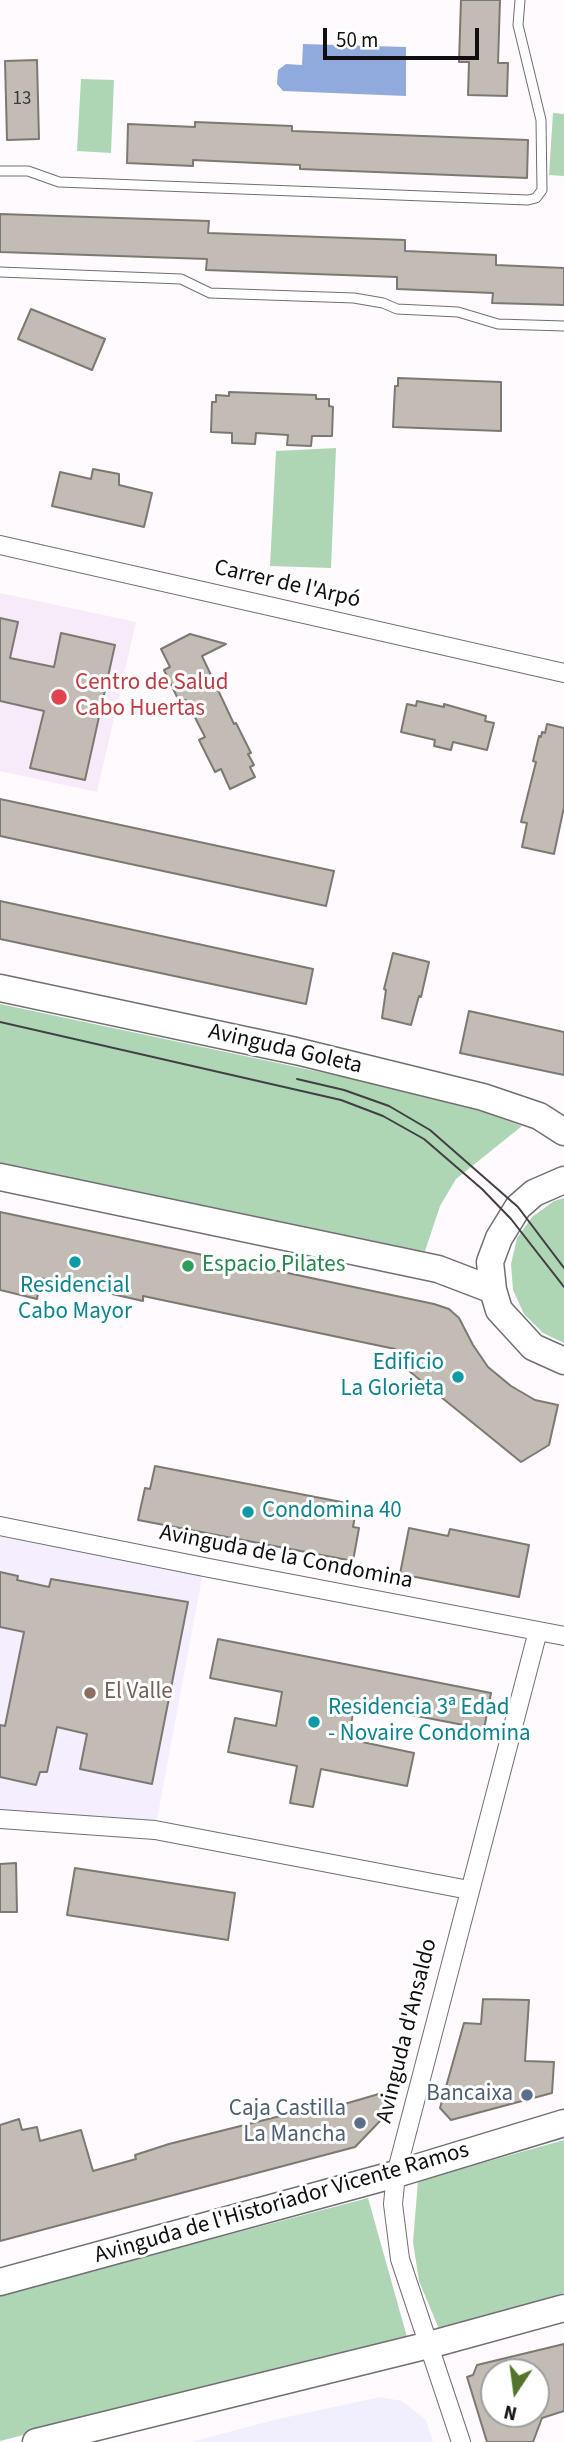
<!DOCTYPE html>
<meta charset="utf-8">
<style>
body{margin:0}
#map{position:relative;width:564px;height:2442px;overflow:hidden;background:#fefafe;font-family:"Source Sans 3",sans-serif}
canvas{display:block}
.north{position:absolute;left:480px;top:2358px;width:70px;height:70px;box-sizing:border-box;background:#fff;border:2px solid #9f9f9f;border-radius:50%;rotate:193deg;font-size:19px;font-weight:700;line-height:28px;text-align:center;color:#100e10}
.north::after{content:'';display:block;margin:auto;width:24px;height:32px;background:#53742a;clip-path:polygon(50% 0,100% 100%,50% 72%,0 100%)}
.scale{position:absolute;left:323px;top:28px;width:156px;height:32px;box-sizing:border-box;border:4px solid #100e10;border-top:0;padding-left:9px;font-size:21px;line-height:24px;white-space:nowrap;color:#100e10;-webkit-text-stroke:5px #fff;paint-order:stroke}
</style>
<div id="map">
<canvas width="564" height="2442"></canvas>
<div class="north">N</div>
<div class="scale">50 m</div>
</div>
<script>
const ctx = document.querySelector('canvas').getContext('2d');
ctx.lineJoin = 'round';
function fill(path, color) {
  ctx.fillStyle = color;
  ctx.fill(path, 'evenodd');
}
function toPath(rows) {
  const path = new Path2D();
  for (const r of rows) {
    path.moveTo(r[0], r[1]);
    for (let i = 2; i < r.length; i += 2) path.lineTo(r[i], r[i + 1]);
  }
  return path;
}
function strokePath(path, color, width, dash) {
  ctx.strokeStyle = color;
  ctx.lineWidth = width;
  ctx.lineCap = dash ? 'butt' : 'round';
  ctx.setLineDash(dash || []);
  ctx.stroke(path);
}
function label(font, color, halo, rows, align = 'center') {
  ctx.font = font + ' "Source Sans 3",sans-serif';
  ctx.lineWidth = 6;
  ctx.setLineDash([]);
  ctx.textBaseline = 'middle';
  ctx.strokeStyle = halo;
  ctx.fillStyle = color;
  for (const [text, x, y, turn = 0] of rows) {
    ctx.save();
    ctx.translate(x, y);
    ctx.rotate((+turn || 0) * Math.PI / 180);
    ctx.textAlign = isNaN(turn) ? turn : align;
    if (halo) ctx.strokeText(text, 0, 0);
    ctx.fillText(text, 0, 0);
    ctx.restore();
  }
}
const commercial = toPath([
 [380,2397,402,2401,426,2420,433,2442,191,2442,278,2419]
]);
const built = toPath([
 [0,593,136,622,97,792,0,771]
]);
const education = toPath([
 [0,1526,204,1567,155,1830,0,1819]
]);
const green = toPath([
 [81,79,114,80,111,153,77,151],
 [553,113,564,114,564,176,549,175],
 [336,448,331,568,270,566,276,451],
 [0,1004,452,1100,522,1126,456,1179,440,1206,425,1251,395,1249,0,1166],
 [564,1198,564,1343,543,1333,524,1314,513,1290,511,1264,517,1238,532,1217,554,1201],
 [564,2140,564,2293,439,2329,419,2281,413,2242,418,2181],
 [368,2198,407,2337,0,2441,0,2295]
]);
const water = toPath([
 [303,44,406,47,406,96,283,91,277,84,278,70,286,64,302,65]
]);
const building = toPath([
 [461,0,500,0,498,63,508,63,507,96,468,95,469,62,459,62,461,0],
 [37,60,39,139,7,140,5,61,37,60],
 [195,122,292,126,292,131,528,140,527,178,300,169,300,165,193,160,193,166,127,163,128,124,195,127,195,122],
 [0,214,209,221,208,233,405,240,405,251,496,255,496,265,564,268,564,305,492,303,493,293,397,289,397,277,206,270,207,259,0,252,0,214],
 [31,309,105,339,92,370,18,339,31,309],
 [398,378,501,382,501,431,393,427,395,386,398,386,398,378],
 [229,392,316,395,316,399,329,399,329,406,333,407,332,436,312,436,311,446,287,445,288,435,256,433,255,444,232,443,232,433,211,432,212,402,216,402,216,395,229,396,229,392],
 [93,469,119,474,119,485,152,493,144,527,52,506,60,472,91,479,93,469],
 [0,618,18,622,10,658,54,667,61,633,115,645,85,780,30,768,44,711,0,701,0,618],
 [190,634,226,644,202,656,234,724,236,723,251,753,248,754,254,765,250,767,255,777,230,789,221,769,215,772,199,740,205,737,186,700,180,703,164,670,170,667,161,649,190,634],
 [417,701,444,707,444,704,486,716,485,721,494,723,487,750,453,742,451,750,434,746,435,740,401,732,407,704,416,706,417,701],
 [547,724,564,728,564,807,554,854,522,847,527,823,521,822,536,762,533,761,539,736,541,737,542,732,545,733,547,724],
 [0,799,334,871,326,906,0,836,0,799],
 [0,901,313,969,306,1004,0,939,0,901],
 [393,953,429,962,421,997,419,996,411,1025,382,1018,386,990,384,989,393,953],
 [469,1011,564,1032,564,1075,460,1053,469,1011],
 [0,1212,434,1304,449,1309,459,1318,473,1345,488,1367,511,1386,535,1400,558,1405,549,1445,521,1462,393,1358,395,1349,143,1296,143,1301,41,1278,37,1299,0,1290,0,1212],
 [155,1466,357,1505,353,1527,359,1528,353,1561,138,1520,145,1488,150,1489,155,1466],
 [409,1528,448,1536,450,1529,529,1545,519,1597,400,1574,409,1528],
 [0,1572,18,1576,17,1580,49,1587,51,1579,188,1602,152,1784,80,1769,87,1734,57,1727,47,1772,40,1772,36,1785,0,1777,0,1725,5,1726,24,1632,0,1627,0,1572],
 [218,1639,491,1693,484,1729,355,1704,348,1739,414,1753,407,1786,321,1769,313,1807,290,1803,297,1766,228,1752,235,1718,276,1726,282,1692,210,1678,218,1639],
 [16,1863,17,1912,0,1912,0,1864,16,1863],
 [75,1868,235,1893,228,1940,67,1915,75,1868],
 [483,1999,529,2000,525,2061,554,2062,552,2093,451,2120,440,2108,464,2023,481,2024,483,1999],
 [389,2091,381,2120,355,2147,0,2241,0,2125,19,2119,22,2130,37,2127,40,2141,81,2130,93,2171,136,2159,135,2155,169,2144,340,2101,341,2105,389,2091],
 [564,2344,564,2411,542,2418,533,2442,487,2442,467,2377,473,2375,477,2365,564,2344],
 [494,2372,536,2372,536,2414,494,2414,494,2372]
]);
const lane = toPath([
 [0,171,28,171,59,182,528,200,536,198,542,190,541,120,518,25,520,0],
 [0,272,181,279,210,293,354,298,383,303,397,309,458,312,498,324,564,326]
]);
const street = toPath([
 [0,545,564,673],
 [0,1526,204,1567,564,1636],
 [0,1819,155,1830,469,1890],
 [461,2442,400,2259,393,2204,396,2174,538,1631]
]);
const secondary = toPath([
 [0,988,296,1051,483,1097,539,1116,564,1132],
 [0,1177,438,1269,493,1290],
 [564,1180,534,1193,518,1207,499,1238,490,1262,493,1290,499,1310,533,1347,564,1361],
 [0,2282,396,2174,564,2123],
 [36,2442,429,2345,564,2308]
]);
const tram = toPath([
 [0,1022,341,1100,383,1116,424,1139,482,1189,511,1219,564,1287],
 [297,1079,344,1090,389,1106,430,1130,518,1207,564,1268]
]);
const markers = [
 [59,697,9,"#e0444e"],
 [75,1262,7,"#0f9aa8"],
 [188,1266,7,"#2e9e5b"],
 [458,1377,7,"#0f9aa8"],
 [248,1512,7,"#0f9aa8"],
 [90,1693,7,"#8d6e63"],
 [314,1722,7,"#0f9aa8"],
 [527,2095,7,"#5c6f8a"],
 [360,2123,7,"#5c6f8a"]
];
const numberNames = [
 ["13",22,100]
];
const streetNames = [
 ["Carrer de l'Arpó",287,585,13],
 ["Avinguda Goleta",285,1050,13],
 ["Avinguda de la Condomina",286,1558,11],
 ["Avinguda d'Ansaldo",408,2031,-76],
 ["Avinguda de l'Historiador Vicente Ramos",282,2204,-16]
];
const healthNames = [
 ["Centro de Salud",75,684],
 ["Cabo Huertas",75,710]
];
const leisureNames = [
 ["Espacio Pilates",202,1266]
];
const cultureNames = [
 ["Residencial",75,1287,"center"],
 ["Cabo Mayor",75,1313,"center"],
 ["Edificio",444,1364,"right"],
 ["La Glorieta",444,1390,"right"],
 ["Condomina 40",262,1512],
 ["Residencia 3ª Edad",328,1709],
 ["- Novaire Condomina",328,1735]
];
const educationNames = [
 ["El Valle",104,1693]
];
const serviceNames = [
 ["Bancaixa",513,2095],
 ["Caja Castilla",346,2110],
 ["La Mancha",346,2136]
];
fill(commercial, '#f1effd');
fill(built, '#f7ebf9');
fill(education, '#f5eeff');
fill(green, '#aed6b5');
fill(water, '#91aadd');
fill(building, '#c2bcb5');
strokePath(building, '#7d7871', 2);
strokePath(lane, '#736e74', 11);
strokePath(street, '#736e74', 20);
strokePath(secondary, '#736e74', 29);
strokePath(lane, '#fff', 9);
strokePath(street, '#fff', 18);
strokePath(secondary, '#fff', 26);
strokePath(tram, '#423f42', 2);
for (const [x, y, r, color] of markers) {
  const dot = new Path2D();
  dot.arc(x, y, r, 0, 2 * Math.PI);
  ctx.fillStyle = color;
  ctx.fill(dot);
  strokePath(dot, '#fff', 2.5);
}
label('19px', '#3c3a39', null, numberNames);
label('23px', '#100e10', '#fff', streetNames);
label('23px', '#be3a42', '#fff', healthNames, 'left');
label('23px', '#27864d', '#fff', leisureNames, 'left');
label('23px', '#0d838f', '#fff', cultureNames, 'left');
label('23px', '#785e54', '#fff', educationNames, 'left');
label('23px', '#4e5e75', '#fff', serviceNames, 'right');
</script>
